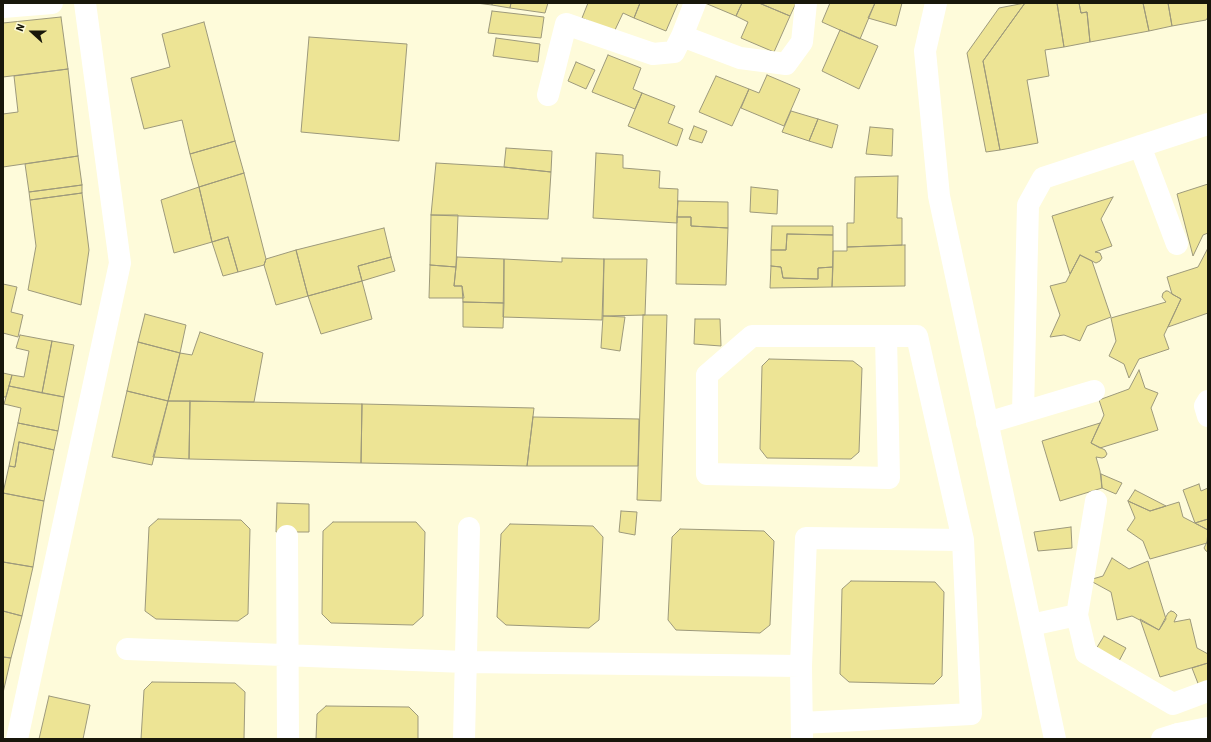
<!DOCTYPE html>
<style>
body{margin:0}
#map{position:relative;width:1211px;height:742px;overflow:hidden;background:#fefbda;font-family:"Source Sans 3",sans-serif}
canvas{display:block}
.frame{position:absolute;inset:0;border:4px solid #18170b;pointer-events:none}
.north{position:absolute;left:12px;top:12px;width:40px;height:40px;-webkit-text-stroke:3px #fefbda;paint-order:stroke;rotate:291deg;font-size:11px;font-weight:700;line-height:16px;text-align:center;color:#18170b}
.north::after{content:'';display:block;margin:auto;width:14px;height:18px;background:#18170b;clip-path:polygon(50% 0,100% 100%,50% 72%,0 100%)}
</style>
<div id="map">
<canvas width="1211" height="742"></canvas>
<div class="frame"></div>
<div class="north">N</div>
</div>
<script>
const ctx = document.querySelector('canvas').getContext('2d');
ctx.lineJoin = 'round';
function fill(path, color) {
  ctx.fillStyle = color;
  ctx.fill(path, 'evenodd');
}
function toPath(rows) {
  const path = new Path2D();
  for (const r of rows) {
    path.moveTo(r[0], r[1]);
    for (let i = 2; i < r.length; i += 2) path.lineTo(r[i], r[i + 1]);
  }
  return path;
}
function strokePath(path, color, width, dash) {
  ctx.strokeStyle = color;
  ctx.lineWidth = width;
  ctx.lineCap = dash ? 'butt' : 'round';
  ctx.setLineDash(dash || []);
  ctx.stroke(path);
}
const building = toPath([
 [476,3,492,3,492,5,476,3],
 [492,3,511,3,510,8,492,5,492,3],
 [511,3,548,3,545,13,510,8,511,3],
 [588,3,640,3,634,18,623,13,614,32,582,18,588,3],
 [640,3,678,3,666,31,634,18,640,3],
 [705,3,742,3,736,16,705,3],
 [742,3,759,3,790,16,774,52,741,38,748,22,736,16,742,3],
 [759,3,796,3,790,16,759,3],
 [830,3,875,3,860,39,822,22,830,3],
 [875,3,902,3,896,26,868,18,875,3],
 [1025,3,1057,3,1064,47,1045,50,1049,76,1027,80,1038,143,1000,150,983,61,1025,3],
 [1025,3,983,61,1000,150,986,152,967,53,999,8,1025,3],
 [1057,3,1079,3,1081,13,1087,12,1090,42,1064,47,1057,3],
 [1079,3,1143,3,1149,31,1090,42,1087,12,1081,13,1079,3],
 [1143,3,1168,3,1172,26,1149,31,1143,3],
 [1168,3,1208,3,1208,17,1206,20,1172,26,1168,3],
 [492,11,544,17,541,38,488,33,492,11],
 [61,17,68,69,3,77,3,23,61,17],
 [204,22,235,141,190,154,182,120,144,129,131,78,170,67,162,34,204,22],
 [840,30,878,46,859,89,822,71,840,30],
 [309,37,407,44,399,141,301,132,309,37],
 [496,38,540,44,538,62,493,56,496,38],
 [608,55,641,68,633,89,642,93,635,109,592,92,608,55],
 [576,62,595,70,586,89,568,81,576,62],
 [68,69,78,156,3,167,3,114,18,112,14,76,68,69],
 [767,75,800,89,784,126,741,108,749,89,759,93,767,75],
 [716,76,749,89,732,126,699,112,716,76],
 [642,93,675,106,668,123,683,129,677,146,628,126,642,93],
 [791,111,818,119,809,141,782,132,791,111],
 [818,119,838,125,832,148,809,141,818,119],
 [694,126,707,131,702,143,689,139,694,126],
 [870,127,893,129,892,156,866,154,870,127],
 [235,141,244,173,199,187,190,154,235,141],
 [506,148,552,151,551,172,504,167,506,148],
 [596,153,623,155,623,168,660,171,659,188,678,189,677,223,593,218,596,153],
 [78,156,82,185,29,192,25,164,78,156],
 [436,163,504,167,551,172,548,219,431,215,436,163],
 [244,173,266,259,264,265,238,272,228,237,212,242,199,187,244,173],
 [898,176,897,218,902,218,902,245,847,247,847,223,854,223,855,177,898,176],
 [1208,184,1208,233,1203,235,1193,256,1177,194,1208,184],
 [82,185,82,193,30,200,29,192,82,185],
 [199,187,212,242,174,253,161,200,199,187],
 [751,187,778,190,777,214,750,212,751,187],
 [82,193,89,250,81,305,28,290,36,246,30,200,82,193],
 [1113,197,1101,219,1112,246,1095,252,1100,253,1102,258,1100,261,1096,263,1080,255,1070,274,1052,216,1113,197],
 [678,201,728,202,728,228,691,226,691,217,677,217,678,201],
 [431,215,458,215,456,267,430,265,431,215],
 [677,217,691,217,691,226,728,228,726,285,676,284,677,217],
 [772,226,833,226,833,235,787,234,786,250,771,250,772,226],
 [384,228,391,257,358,266,362,281,308,296,296,250,384,228],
 [787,234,833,235,833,267,818,268,818,279,783,278,781,267,771,266,771,250,786,250,787,234],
 [228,237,238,272,223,276,212,242,228,237],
 [905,245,905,286,832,287,833,251,847,251,847,247,905,245],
 [1208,248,1208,313,1168,327,1181,299,1172,294,1167,277,1198,267,1208,248],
 [296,250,308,296,276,305,264,265,266,259,296,250],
 [1080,255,1092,261,1111,317,1087,326,1080,341,1064,335,1050,337,1060,315,1050,286,1066,282,1080,255],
 [391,257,395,271,362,281,358,266,391,257],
 [457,257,504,259,504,303,463,302,462,286,454,286,457,257],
 [562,258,604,259,602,320,503,317,504,259,562,262,562,258],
 [604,259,647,259,645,315,603,316,604,259],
 [430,265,456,267,454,286,462,286,464,298,429,298,430,265],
 [771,266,781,267,783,278,818,279,818,268,833,267,832,287,770,288,771,266],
 [362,281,372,319,321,334,308,296,362,281],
 [3,284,17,287,11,312,23,315,18,337,3,333,3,284],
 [1166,291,1168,291,1172,294,1181,299,1164,335,1169,349,1139,359,1129,378,1124,364,1109,356,1116,341,1111,318,1166,302,1162,297,1163,293,1166,291],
 [463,302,504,303,503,328,463,327,463,302],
 [145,314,186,325,180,353,138,342,145,314],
 [643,315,667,315,661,501,637,500,643,315],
 [603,316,625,317,620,351,601,348,603,316],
 [695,319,720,319,721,346,694,344,695,319],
 [200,332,263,353,254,402,168,401,180,353,192,355,200,332],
 [20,335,52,341,42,393,9,386,12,375,24,377,29,351,16,348,20,335],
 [52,341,74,345,64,397,42,393,52,341],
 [138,342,180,353,168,401,127,391,138,342],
 [769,359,853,361,862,368,859,452,851,459,767,458,760,449,762,366,769,359],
 [1139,370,1145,388,1158,393,1151,408,1158,430,1100,448,1091,443,1104,415,1099,400,1129,389,1139,370],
 [3,373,12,375,6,397,3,397,3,373],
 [9,386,64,397,58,431,18,423,21,408,4,404,9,386],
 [127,391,168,401,152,465,112,457,127,391],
 [168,401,190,401,189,459,153,457,168,401],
 [190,401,362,404,361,463,189,459,190,401],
 [362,404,534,408,527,466,361,463,362,404],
 [533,417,639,419,638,466,527,466,533,417],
 [18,423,58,431,54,450,19,442,15,467,9,466,18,423],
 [1100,423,1091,443,1105,450,1107,454,1105,457,1102,458,1096,457,1100,471,1102,488,1060,501,1042,441,1100,423],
 [19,442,54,450,44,501,3,493,9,466,15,467,19,442],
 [1101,474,1122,483,1116,494,1102,488,1101,474],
 [1199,484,1201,491,1208,488,1208,519,1195,523,1183,490,1199,484],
 [1135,490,1166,506,1150,511,1128,501,1135,490],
 [3,493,44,501,33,567,3,562,3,493],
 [1128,501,1150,511,1179,502,1183,517,1208,530,1207,543,1150,559,1143,541,1127,530,1135,518,1128,501],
 [277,503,309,504,309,532,276,532,277,503],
 [621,511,637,512,635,535,619,532,621,511],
 [158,519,241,520,250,529,248,614,238,621,156,619,145,611,149,527,158,519],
 [1208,519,1208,530,1195,523,1208,519],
 [333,522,416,522,425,532,423,616,413,625,331,623,322,614,323,531,333,522],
 [510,524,593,526,603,537,599,620,589,628,506,625,497,617,501,534,510,524],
 [1071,527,1072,548,1038,551,1034,532,1071,527],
 [680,529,764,531,774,541,770,625,760,633,676,630,668,620,672,537,680,529],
 [1208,540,1208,552,1206,551,1204,548,1208,540],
 [1112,558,1129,569,1148,561,1166,619,1159,630,1132,616,1117,620,1111,592,1089,580,1103,576,1112,558],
 [3,562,33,567,22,616,3,611,3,562],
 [851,581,935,582,944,592,942,676,934,684,849,682,840,674,842,589,851,581],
 [3,611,22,616,11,658,3,657,3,611],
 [1171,611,1174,612,1177,615,1174,622,1190,619,1197,648,1208,654,1208,663,1160,677,1140,619,1159,630,1168,613,1171,611],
 [1104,636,1126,648,1118,663,1096,649,1104,636],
 [3,657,11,658,3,693,3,657],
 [1208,663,1208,683,1199,686,1192,668,1208,663],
 [152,682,235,683,245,692,244,739,141,739,144,690,152,682],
 [49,696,90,705,83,739,39,739,49,696],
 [326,706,409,707,418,716,418,739,316,739,317,714,326,706]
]);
const minor = toPath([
 [936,3,925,51,939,196,1055,739],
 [3,7,52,3],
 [682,36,740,58,786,64,802,42,806,3],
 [548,95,566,24,653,54,674,52,682,36,695,3],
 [1140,146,1177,244],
 [886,336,889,478,707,474,707,375,752,336,917,336,963,540],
 [1208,401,1205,406,1208,416],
 [1023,412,1028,205,1043,178,1208,124],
 [987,423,1094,391],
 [287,536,288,739],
 [1077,615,1086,653,1173,704,1208,691],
 [1031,625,1077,615,1096,501],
 [127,649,465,662,801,666],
 [802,723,971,714,963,540,806,538,801,666,802,739],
 [17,739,120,263,85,3],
 [464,739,469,528],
 [1162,739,1178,734]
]);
const tertiary = toPath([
 [1179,739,1178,734,1208,728]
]);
fill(building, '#ede495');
strokePath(building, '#9d997b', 1);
strokePath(minor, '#fff', 22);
strokePath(tertiary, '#fff', 22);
</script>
